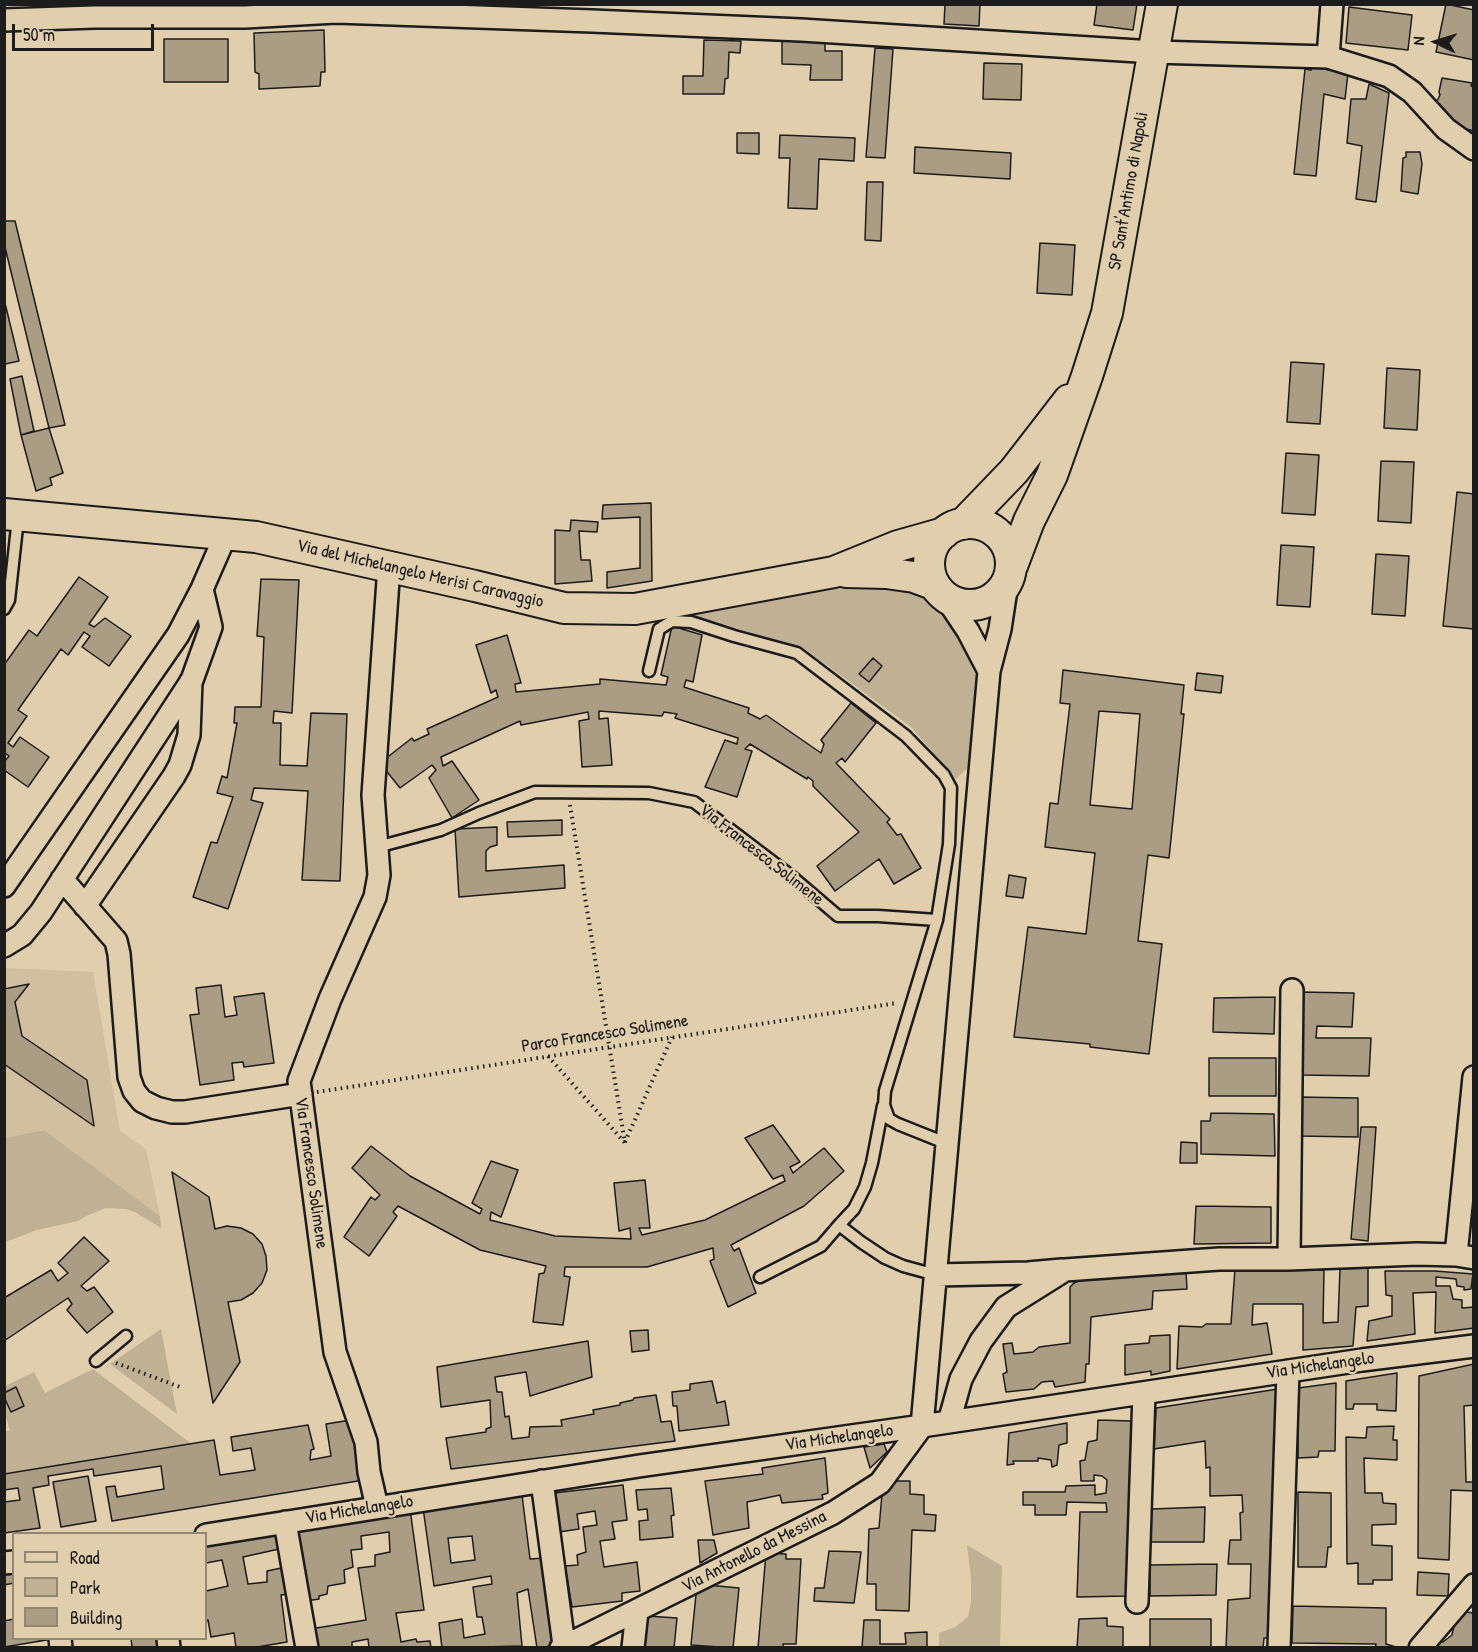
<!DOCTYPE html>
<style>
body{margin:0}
#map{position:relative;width:1478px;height:1652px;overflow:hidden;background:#e1ceac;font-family:"Patrick Hand",sans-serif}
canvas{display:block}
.frame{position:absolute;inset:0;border:6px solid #1c1c1c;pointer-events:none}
.legend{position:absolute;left:12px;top:1532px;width:195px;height:108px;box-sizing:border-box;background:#e1ceac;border:2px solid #928772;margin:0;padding:8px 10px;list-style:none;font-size:18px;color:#1c1c1c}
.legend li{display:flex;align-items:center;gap:12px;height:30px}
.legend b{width:30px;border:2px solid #928772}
.north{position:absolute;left:1406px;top:12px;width:60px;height:60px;-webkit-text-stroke:4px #e1ceac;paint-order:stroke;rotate:274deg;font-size:16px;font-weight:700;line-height:24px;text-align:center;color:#1c1c1c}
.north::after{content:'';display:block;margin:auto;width:21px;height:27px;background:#1c1c1c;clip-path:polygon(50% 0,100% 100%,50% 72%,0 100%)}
.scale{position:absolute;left:12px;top:24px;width:142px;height:27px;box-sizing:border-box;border:3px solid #1c1c1c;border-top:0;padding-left:8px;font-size:18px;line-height:21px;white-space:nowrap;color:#1c1c1c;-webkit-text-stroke:4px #e1ceac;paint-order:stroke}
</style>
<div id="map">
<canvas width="1478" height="1652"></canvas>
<div class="frame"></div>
<ul class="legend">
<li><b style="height:8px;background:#e1ceac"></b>Road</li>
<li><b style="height:16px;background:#c0b194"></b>Park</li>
<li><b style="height:16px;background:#ab9c84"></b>Building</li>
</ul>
<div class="north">N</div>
<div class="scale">50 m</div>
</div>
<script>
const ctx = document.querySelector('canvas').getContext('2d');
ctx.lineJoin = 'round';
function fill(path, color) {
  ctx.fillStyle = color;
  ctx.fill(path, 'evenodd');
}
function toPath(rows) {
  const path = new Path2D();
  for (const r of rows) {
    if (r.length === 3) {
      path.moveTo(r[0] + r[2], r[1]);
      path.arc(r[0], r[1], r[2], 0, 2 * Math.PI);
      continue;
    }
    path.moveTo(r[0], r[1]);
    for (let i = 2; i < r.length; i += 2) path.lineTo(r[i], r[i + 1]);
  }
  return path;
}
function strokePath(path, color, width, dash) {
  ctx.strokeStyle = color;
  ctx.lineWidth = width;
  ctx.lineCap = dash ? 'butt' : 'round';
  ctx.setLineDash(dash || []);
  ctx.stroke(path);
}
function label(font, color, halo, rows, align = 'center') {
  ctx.font = font + ' "Patrick Hand",sans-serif';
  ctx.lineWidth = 4.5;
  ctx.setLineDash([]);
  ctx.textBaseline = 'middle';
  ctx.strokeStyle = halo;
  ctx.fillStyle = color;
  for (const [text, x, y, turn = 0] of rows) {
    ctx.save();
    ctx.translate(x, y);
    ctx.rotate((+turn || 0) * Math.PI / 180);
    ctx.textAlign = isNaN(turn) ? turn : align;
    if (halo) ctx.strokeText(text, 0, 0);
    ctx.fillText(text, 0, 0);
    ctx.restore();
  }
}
const built = toPath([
 [5,968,93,972,120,1131,146,1149,160,1216,44,1130,5,1138]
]);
const green = toPath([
 [830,581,920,589,936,603,978,672,971,765,956,779,911,727,802,647,685,614],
 [44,1130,160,1216,161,1228,135,1212,126,1209,106,1208,86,1216,78,1221,37,1230,5,1242,5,1138],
 [161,1329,171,1383,177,1414,110,1364],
 [93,1369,193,1445,5,1473,5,1432,10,1430,5,1414,5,1386,34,1372,45,1393],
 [967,1545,1002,1566,1000,1647,939,1647,939,1633,955,1627,968,1617,971,1602,971,1579]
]);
const building = toPath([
 [945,4,980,4,979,26,944,24,945,4],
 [1097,4,1137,4,1133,30,1094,25,1097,4],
 [1446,4,1474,10,1474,60,1436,52,1446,4],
 [1349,7,1412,15,1408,50,1346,43,1349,7],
 [324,30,325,72,321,72,320,86,259,89,259,74,255,72,254,33,324,30],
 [164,39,228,39,228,82,164,82,164,39],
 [704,40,741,41,740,53,729,52,728,78,725,79,724,94,683,94,683,76,703,76,704,40],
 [782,41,825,42,825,51,842,51,842,80,810,80,811,65,782,64,782,41],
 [875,48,893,49,885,158,866,157,875,48],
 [984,63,1022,64,1021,100,983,99,984,63],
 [1312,67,1348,73,1345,99,1324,94,1316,176,1294,174,1305,69,1311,70,1312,67],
 [1442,78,1472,83,1471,86,1474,87,1474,131,1458,127,1437,101,1440,95,1439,92,1442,78],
 [1369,84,1389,93,1376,202,1356,199,1362,146,1347,143,1351,99,1366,99,1369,84],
 [737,133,759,133,759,154,737,153,737,133],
 [780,135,855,138,854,161,819,159,817,209,788,208,790,158,779,158,780,135],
 [915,147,1011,153,1010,179,914,173,915,147],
 [1406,152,1420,152,1422,164,1418,194,1401,191,1403,158,1406,157,1406,152],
 [867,182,883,182,881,241,865,240,867,182],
 [4,221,15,221,65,425,49,428,4,243,4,221],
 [1040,243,1075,245,1072,295,1037,293,1040,243],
 [4,299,19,361,5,364,4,362,4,299],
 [1291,362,1324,364,1320,424,1287,422,1291,362],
 [1387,368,1420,370,1417,430,1384,428,1387,368],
 [22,376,34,431,21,435,10,379,22,376],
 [49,428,63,473,50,478,52,485,36,491,21,435,49,428],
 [1286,453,1319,455,1315,515,1282,513,1286,453],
 [1381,461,1414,462,1411,523,1378,521,1381,461],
 [1457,492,1474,494,1474,629,1443,626,1457,492],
 [651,503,652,581,607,588,607,572,640,568,640,517,602,519,603,505,651,503],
 [571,520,598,522,597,532,579,531,581,560,590,560,592,581,555,584,555,530,570,531,571,520],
 [1281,545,1314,547,1310,607,1277,605,1281,545],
 [1376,554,1409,556,1405,616,1372,614,1376,554],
 [79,577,108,597,89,624,94,627,105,618,131,636,109,666,82,647,90,636,84,632,68,655,61,649,18,710,27,716,8,743,13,747,20,737,49,757,28,787,4,770,4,762,9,756,4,752,4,665,29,630,37,636,79,577],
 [261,579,299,580,292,713,274,711,273,723,281,723,280,765,307,766,311,713,347,714,340,881,302,880,308,791,254,788,251,800,263,803,228,909,193,897,211,842,217,843,233,797,217,793,222,776,227,778,237,723,234,723,235,707,261,707,264,637,257,636,261,579],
 [672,626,702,635,693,682,686,680,684,687,749,708,748,713,760,719,766,715,821,753,824,744,821,740,851,703,876,723,845,762,842,758,836,763,890,819,887,822,897,835,901,834,921,868,894,884,879,859,835,891,817,866,859,832,813,786,813,781,808,777,807,779,750,744,745,749,752,751,737,797,705,787,725,740,737,744,738,738,675,718,677,714,664,712,662,716,599,711,599,719,608,718,612,765,582,767,579,721,589,719,588,712,521,725,520,721,441,757,443,766,452,761,479,800,452,818,429,778,436,770,432,765,400,788,380,763,412,738,414,741,429,734,427,729,498,697,496,690,491,693,476,645,507,635,521,683,515,684,516,692,600,684,600,679,666,685,668,677,661,675,672,626],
 [873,658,882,666,869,682,859,674,873,658],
 [1063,670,1184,685,1181,714,1184,714,1169,858,1148,855,1138,941,1162,944,1149,1054,1090,1047,1090,1044,1014,1037,1028,927,1086,934,1095,853,1045,847,1050,803,1058,804,1070,704,1060,703,1063,670],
 [1099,711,1140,714,1132,809,1090,805,1099,711],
 [1197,673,1223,676,1221,693,1195,690,1197,673],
 [562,820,562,835,508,837,507,822,562,820],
 [497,827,497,845,490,847,486,851,486,871,564,865,565,888,459,897,455,829,497,827],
 [1009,875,1026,878,1023,898,1006,896,1009,875],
 [29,984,15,1002,22,1036,87,1080,94,1126,4,1064,4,989,29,984],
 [221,985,225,1017,237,1015,234,997,264,993,274,1063,244,1067,243,1062,232,1063,234,1080,200,1085,190,1015,199,1014,196,988,221,985],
 [1300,992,1354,993,1352,1027,1317,1026,1316,1038,1371,1038,1369,1076,1299,1075,1300,992],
 [1275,997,1274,1034,1213,1032,1214,998,1275,997],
 [1209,1058,1276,1058,1276,1096,1209,1096,1209,1058],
 [1298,1097,1358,1098,1358,1137,1298,1136,1298,1097],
 [1211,1113,1274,1114,1275,1156,1201,1154,1201,1121,1210,1121,1211,1113],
 [773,1125,800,1162,790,1167,793,1173,824,1148,844,1171,804,1206,731,1245,734,1251,739,1248,756,1293,728,1307,710,1261,714,1259,713,1248,647,1267,565,1267,564,1276,570,1277,563,1325,533,1322,539,1274,544,1273,546,1266,480,1250,398,1206,393,1212,397,1216,369,1256,344,1237,371,1197,375,1200,380,1195,352,1168,371,1146,410,1176,480,1214,482,1209,472,1203,491,1161,518,1170,501,1217,491,1212,490,1220,555,1236,631,1239,630,1228,619,1231,614,1183,645,1180,650,1228,639,1228,642,1235,705,1220,785,1181,783,1175,773,1179,745,1138,773,1125],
 [1361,1127,1376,1127,1368,1241,1351,1239,1361,1127],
 [1181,1142,1197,1143,1197,1163,1180,1163,1181,1142],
 [172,1172,209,1197,215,1229,227,1226,241,1228,253,1234,262,1244,266,1256,267,1270,262,1283,253,1293,241,1300,228,1302,240,1362,213,1403,172,1172],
 [1196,1206,1271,1207,1271,1243,1194,1244,1196,1206],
 [84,1237,109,1261,81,1286,87,1291,94,1287,113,1312,87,1333,67,1310,72,1304,68,1298,4,1341,4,1298,51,1270,58,1281,68,1273,58,1263,84,1237],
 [1235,1268,1324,1270,1323,1323,1338,1322,1340,1269,1368,1268,1368,1306,1356,1307,1353,1346,1303,1350,1303,1304,1253,1304,1252,1325,1267,1323,1272,1354,1177,1369,1179,1326,1202,1327,1206,1324,1231,1324,1235,1268],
 [1385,1271,1435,1271,1473,1274,1471,1289,1464,1290,1464,1287,1457,1286,1456,1279,1436,1277,1436,1286,1450,1286,1453,1299,1462,1300,1462,1308,1474,1307,1474,1328,1435,1333,1436,1292,1413,1293,1415,1334,1367,1341,1369,1321,1392,1316,1392,1296,1386,1295,1385,1271],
 [1186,1272,1187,1289,1153,1291,1152,1309,1091,1317,1089,1364,1086,1364,1085,1382,1055,1387,1053,1381,1042,1382,1034,1389,1006,1392,1003,1374,1007,1372,1003,1344,1012,1343,1014,1354,1033,1352,1039,1347,1070,1343,1070,1287,1074,1283,1091,1276,1186,1272],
 [648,1330,649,1350,632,1352,630,1331,648,1330],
 [1170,1335,1170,1371,1151,1375,1151,1371,1125,1375,1125,1345,1149,1343,1150,1336,1170,1335],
 [588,1341,592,1377,530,1396,526,1372,495,1377,497,1392,502,1392,505,1417,509,1416,512,1439,529,1437,530,1427,562,1426,561,1420,594,1414,593,1410,620,1405,620,1403,633,1400,634,1398,656,1395,661,1422,671,1421,675,1441,451,1469,446,1438,486,1432,486,1429,491,1427,490,1400,441,1407,437,1367,588,1341],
 [1474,1364,1474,1405,1464,1406,1466,1482,1474,1482,1474,1491,1451,1490,1449,1560,1418,1558,1419,1376,1474,1364],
 [1397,1373,1396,1411,1377,1410,1377,1404,1354,1404,1353,1409,1346,1409,1346,1381,1397,1373],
 [712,1381,717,1403,725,1401,729,1425,679,1431,677,1406,673,1406,672,1392,690,1390,690,1384,712,1381],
 [1336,1383,1335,1451,1319,1451,1318,1457,1298,1458,1298,1388,1336,1383],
 [16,1387,24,1406,11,1412,4,1397,4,1393,16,1387],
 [1278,1389,1275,1638,1264,1638,1263,1648,1226,1648,1228,1600,1250,1598,1251,1564,1228,1564,1230,1540,1241,1540,1240,1513,1243,1512,1242,1495,1210,1496,1210,1467,1206,1468,1205,1441,1154,1449,1156,1408,1278,1389],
 [357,1419,364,1480,112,1521,106,1487,115,1486,117,1497,164,1489,161,1466,94,1476,93,1469,48,1476,49,1485,33,1488,40,1528,4,1533,4,1502,20,1500,18,1488,4,1490,4,1474,214,1440,220,1475,255,1470,251,1448,233,1451,231,1437,308,1425,314,1449,311,1450,310,1460,331,1456,326,1424,357,1419],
 [1098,1420,1131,1421,1128,1596,1077,1597,1080,1512,1107,1512,1106,1503,1067,1502,1066,1515,1035,1515,1035,1505,1023,1505,1023,1492,1065,1492,1066,1486,1095,1485,1095,1495,1106,1493,1107,1480,1102,1476,1094,1475,1094,1481,1081,1481,1080,1461,1085,1460,1088,1442,1097,1440,1098,1420],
 [1067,1423,1067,1443,1059,1445,1057,1465,1052,1467,1051,1460,1038,1458,1038,1461,1013,1461,1014,1464,1007,1465,1009,1433,1067,1423],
 [1394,1426,1393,1440,1397,1440,1397,1460,1364,1458,1365,1493,1382,1493,1383,1503,1396,1504,1396,1524,1372,1525,1372,1545,1392,1546,1392,1580,1373,1580,1373,1584,1358,1584,1358,1563,1347,1564,1346,1437,1366,1438,1367,1427,1394,1426],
 [884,1444,887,1452,870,1468,864,1447,884,1444],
 [825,1458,828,1493,822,1495,823,1499,782,1503,780,1495,747,1502,749,1528,713,1535,705,1481,763,1474,762,1468,825,1458],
 [88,1476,96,1521,61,1527,53,1482,88,1476],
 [892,1481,910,1481,910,1494,924,1495,924,1514,936,1515,935,1531,912,1530,909,1611,876,1610,876,1584,867,1584,869,1529,879,1528,883,1483,892,1481],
 [623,1485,627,1520,612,1522,615,1539,600,1541,604,1567,637,1562,640,1591,622,1593,622,1601,572,1607,565,1566,578,1565,577,1555,586,1552,583,1527,597,1525,595,1511,577,1514,579,1529,559,1532,554,1493,623,1485],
 [671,1488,674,1515,671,1516,673,1537,640,1540,639,1521,648,1520,647,1509,638,1510,636,1490,671,1488],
 [1298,1492,1331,1493,1331,1547,1328,1547,1326,1567,1298,1567,1298,1492],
 [522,1495,530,1559,545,1558,557,1640,545,1648,537,1648,528,1589,517,1593,522,1646,442,1648,439,1623,462,1619,464,1638,485,1634,482,1617,477,1617,473,1587,492,1584,491,1576,434,1586,423,1508,522,1495],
 [472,1536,475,1560,451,1563,448,1538,472,1536],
 [1205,1507,1204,1542,1150,1542,1152,1509,1205,1507],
 [410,1509,424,1610,396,1613,401,1642,416,1639,417,1642,430,1641,431,1648,369,1648,368,1639,352,1642,352,1648,313,1648,310,1629,366,1620,358,1568,375,1566,375,1555,390,1552,389,1532,361,1536,362,1549,351,1550,353,1567,344,1570,345,1583,328,1586,327,1594,319,1596,319,1599,306,1601,295,1523,410,1509],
 [276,1530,279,1549,243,1557,248,1584,267,1582,267,1571,286,1567,289,1594,281,1595,287,1642,251,1648,236,1648,234,1633,211,1637,208,1620,206,1621,206,1591,228,1586,222,1560,206,1563,206,1538,276,1530],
 [698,1540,714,1540,717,1553,700,1563,698,1540],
 [829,1551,861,1552,854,1603,814,1601,815,1588,824,1588,829,1551],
 [766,1553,786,1554,786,1559,801,1559,796,1644,783,1644,783,1648,758,1648,766,1553],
 [1217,1564,1216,1595,1150,1596,1150,1565,1217,1564],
 [14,1566,14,1583,4,1585,4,1568,14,1566],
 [1418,1572,1449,1574,1448,1596,1417,1595,1418,1572],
 [697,1584,739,1588,733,1648,691,1645,697,1584],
 [1293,1606,1386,1608,1386,1644,1399,1648,1375,1648,1376,1644,1292,1643,1293,1606],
 [1457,1611,1474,1613,1474,1648,1436,1648,1437,1642,1443,1642,1452,1635,1457,1611],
 [647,1616,677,1618,674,1648,639,1648,647,1616],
 [1107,1618,1107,1626,1123,1627,1123,1648,1077,1648,1079,1619,1107,1618],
 [14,1619,14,1638,47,1640,4,1647,4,1621,14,1619],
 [1150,1619,1211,1619,1211,1648,1150,1648,1150,1619],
 [864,1620,880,1620,880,1644,906,1644,905,1633,927,1632,927,1648,862,1648,864,1620],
 [131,1638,163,1638,164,1648,132,1648,131,1638]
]);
const path = toPath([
 [570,805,625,1143],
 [548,1056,625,1143],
 [317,1092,897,1003],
 [625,1142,672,1037],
 [116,1363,180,1387]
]);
const lane = toPath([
 [4,609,9,600,18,518],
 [649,671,659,629,672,621,691,622,734,636,797,653,906,736,944,775,951,788,949,844,937,920,885,1091,884,1105,889,1119,898,1124,948,1144],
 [377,847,441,830,479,813,535,792,649,793,694,802,790,875,838,916,878,916,937,920],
 [883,1106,872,1163,865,1187,854,1209,839,1225,861,1242,885,1258,903,1266,936,1275],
 [760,1277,821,1246,839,1225],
 [96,1361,126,1336]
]);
const street = toPath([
 [4,20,95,17,245,17,336,12,592,21,801,30,1154,52,1328,57,1389,76,1412,92,1446,129,1474,149],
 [1328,57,1332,4],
 [946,598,968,631,989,671],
 [62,879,116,941,119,954,129,1077,134,1091,142,1101,156,1108,172,1112,185,1112,301,1094],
 [4,886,178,635,202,589,226,534],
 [85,906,174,776,180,765,189,735,191,681],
 [4,946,22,935,41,912,192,680,211,627,202,589],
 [1456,1255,1474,1077],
 [1289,1259,1292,990],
 [936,1275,1028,1273,1062,1270],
 [949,1422,961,1379,981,1341,1006,1307,1065,1270,1219,1259,1289,1259,1417,1254,1456,1255,1474,1258],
 [542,1481,564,1645],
 [377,1507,369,1472,366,1442,335,1352,299,1081,330,999,375,897,379,875,373,795,389,566],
 [285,1522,307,1648],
 [206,1535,639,1466,922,1426,1362,1360,1474,1346],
 [4,1563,14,1562],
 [1137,1602,1144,1393],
 [60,1638,61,1648],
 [168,1638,169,1648],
 [561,1648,833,1513,880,1483,922,1426,989,671,1000,629,1007,583],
 [633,1648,637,1611],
 [1279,1648,1288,1371],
 [1420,1648,1474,1585]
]);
const secondary = toPath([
 [4,514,256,537,475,586,564,608,635,609,834,572,898,546,944,533],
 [970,564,41],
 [963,524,1014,471,1069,400],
 [1012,566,1029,521,1052,475,1087,376,1107,313,1162,4],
 [846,572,886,573,914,577,933,584]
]);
const streetNames = [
 ["SP Sant'Antimo di Napoli",1129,191,-80],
 ["Via del Michelangelo Merisi Caravaggio",420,574,13],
 ["Via Francesco Solimene",761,855,38],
 ["Parco Francesco Solimene",605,1034,-9],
 ["Via Francesco Solimene",311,1173,82],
 ["Via Michelangelo",1320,1366,-8],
 ["Via Michelangelo",839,1438,-8],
 ["Via Michelangelo",359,1510,-9],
 ["Via Antonello da Messina",754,1552,-27]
];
fill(built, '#d1bfa0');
fill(green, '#c0b194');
fill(building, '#ab9c84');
strokePath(building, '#1c1c1c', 1.5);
strokePath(lane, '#1c1c1c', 15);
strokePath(street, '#1c1c1c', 26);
strokePath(secondary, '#1c1c1c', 34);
strokePath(path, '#1c1c1c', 4, [1.5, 4.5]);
strokePath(lane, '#e1ceac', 10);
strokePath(street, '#e1ceac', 21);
strokePath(secondary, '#e1ceac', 30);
label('18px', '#1c1c1c', '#e1ceac', streetNames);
</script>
